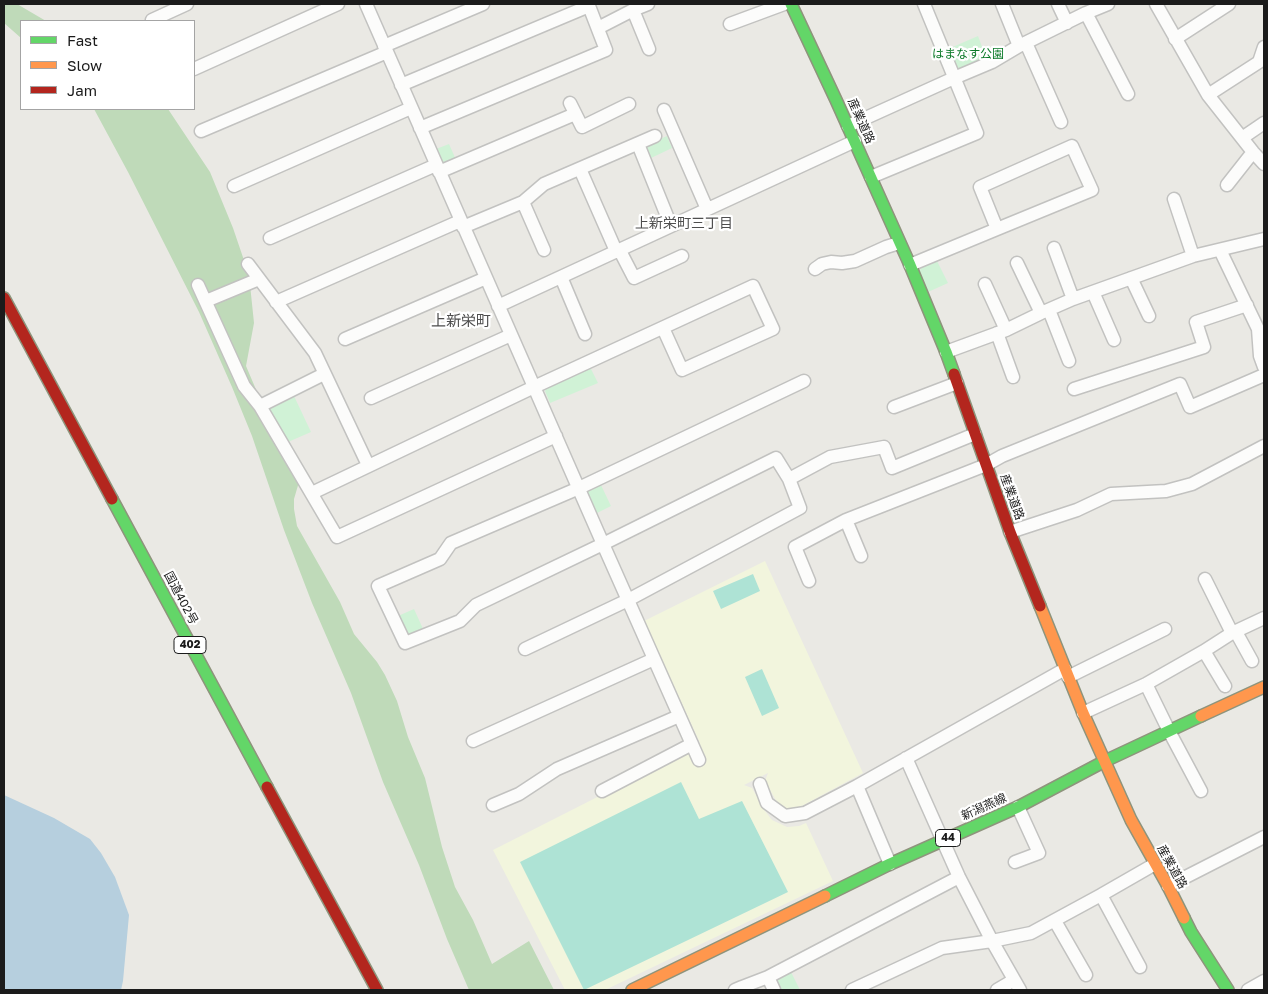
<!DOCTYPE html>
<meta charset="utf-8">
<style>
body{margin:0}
#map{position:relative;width:1268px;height:994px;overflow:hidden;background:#eae9e4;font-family:"Golos Text",sans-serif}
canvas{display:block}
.frame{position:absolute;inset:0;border:5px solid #1b1b1b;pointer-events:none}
.legend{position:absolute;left:20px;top:20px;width:175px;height:90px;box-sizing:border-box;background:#fff;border:1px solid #a4a4a4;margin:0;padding:6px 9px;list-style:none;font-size:15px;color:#1b1b1b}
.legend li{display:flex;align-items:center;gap:10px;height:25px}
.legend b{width:25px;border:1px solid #a4a4a4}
</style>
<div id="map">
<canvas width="1268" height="994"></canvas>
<div class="frame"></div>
<ul class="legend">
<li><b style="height:6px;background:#63d668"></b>Fast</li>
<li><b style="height:6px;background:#ff974d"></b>Slow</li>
<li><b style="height:6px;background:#b3261e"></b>Jam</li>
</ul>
</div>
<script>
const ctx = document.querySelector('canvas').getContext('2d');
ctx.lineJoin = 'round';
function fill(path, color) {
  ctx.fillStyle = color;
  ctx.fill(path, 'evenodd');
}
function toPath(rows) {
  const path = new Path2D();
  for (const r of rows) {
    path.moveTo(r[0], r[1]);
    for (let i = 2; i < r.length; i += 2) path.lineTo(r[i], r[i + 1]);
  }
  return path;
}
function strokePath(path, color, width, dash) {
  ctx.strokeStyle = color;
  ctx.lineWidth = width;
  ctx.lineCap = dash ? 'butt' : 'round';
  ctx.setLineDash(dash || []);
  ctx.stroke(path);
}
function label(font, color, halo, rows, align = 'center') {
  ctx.font = font + ' "Golos Text","Noto Sans JP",sans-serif';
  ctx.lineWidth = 4.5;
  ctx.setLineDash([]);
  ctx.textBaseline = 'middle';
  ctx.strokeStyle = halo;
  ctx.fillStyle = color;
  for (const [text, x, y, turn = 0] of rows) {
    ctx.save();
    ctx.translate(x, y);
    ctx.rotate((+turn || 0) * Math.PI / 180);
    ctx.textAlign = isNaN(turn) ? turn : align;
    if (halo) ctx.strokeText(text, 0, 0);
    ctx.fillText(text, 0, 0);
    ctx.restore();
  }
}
const education = toPath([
 [765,561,863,773,800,807,788,810,778,804,765,781,768,773,744,785,752,788,765,811,772,820,787,827,799,826,806,823,833,881,605,990,565,990,493,850,688,751,695,766,704,763,698,749,700,743,644,621]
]);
const forest = toPath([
 [4,4,17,4,46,21,21,21,21,38,4,23],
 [94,109,168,109,210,172,233,228,249,275,254,323,246,366,263,406,299,482,294,499,294,509,297,526,340,602,354,634,377,662,385,675,397,701,408,737,425,778,442,847,455,887,473,920,492,964,529,941,554,990,469,990,447,939,419,865,383,782,351,693,312,603,284,530,252,436,232,387,199,312,128,172]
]);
const park = toPath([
 [978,36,987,60,960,72,956,69,948,49],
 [667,136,672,148,649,159,645,150,647,145],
 [449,144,457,162,443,164,436,149],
 [937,261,948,283,928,292,919,272,923,265],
 [590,367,598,383,550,403,545,391,547,386],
 [294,396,311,432,288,442,268,411,270,407],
 [600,483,611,506,597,513,587,493,589,488],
 [414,609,424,631,412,637,407,635,398,616],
 [791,972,800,990,776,990,774,981]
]);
const pitch = toPath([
 [753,574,760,591,721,609,713,591],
 [762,669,779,708,762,716,745,677],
 [681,782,699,819,742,801,788,892,584,990,520,862]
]);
const water = toPath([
 [4,795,54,818,90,839,101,853,115,877,129,915,123,981,121,990,4,990]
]);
const street = toPath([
 [366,4,603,544,699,760],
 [1002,4,1019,46],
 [1058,4,1067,23],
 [1156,4,1208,95,1253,152,1264,164],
 [633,10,649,49],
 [1086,13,1128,94],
 [152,20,187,4],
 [730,24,784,4],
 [598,28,633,10,648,4],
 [1175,39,1229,4],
 [1026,43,1061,122],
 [384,46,483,4],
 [194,69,338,4],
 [401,85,589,6,606,50,420,128],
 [1208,95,1259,62,1264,47],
 [570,103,582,127,629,104],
 [664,110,707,209],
 [848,126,954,78,992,62,1019,46,1086,13,1108,4],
 [201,131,387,52],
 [1242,138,1264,123],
 [638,144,671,226],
 [580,169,616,251],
 [439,172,575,114],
 [871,177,977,133,924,4],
 [1227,185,1253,152],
 [234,186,411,108],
 [1174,199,1193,256],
 [523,202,544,250],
 [463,227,523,202,544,184,655,136],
 [270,238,436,165],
 [1054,248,1073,299],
 [619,249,634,278,682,256],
 [1220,250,1258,329,1260,356,1264,367],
 [1017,263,1041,313],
 [248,264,315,353,368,465],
 [910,265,997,229,1092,190,1072,146,980,187,997,229],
 [815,269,822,264,831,262,842,263,855,261,886,247,899,243],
 [561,277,585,334],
 [1131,278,1149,316],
 [985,284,1006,330],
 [198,285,244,386,260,406,337,537,556,436],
 [1093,292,1114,340],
 [206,301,259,279],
 [276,302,460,221],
 [498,306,855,141],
 [1049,310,1069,361],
 [997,333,1013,377],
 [345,339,486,278],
 [946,352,1006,330,1041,313,1073,299,1193,256,1264,239],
 [1074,389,1204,347,1196,322,1247,305],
 [371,398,511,335],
 [260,406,324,374],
 [894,407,957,383],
 [789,479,776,458,603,544,476,605,460,621,405,643,378,586,440,559,451,543,579,488,804,381],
 [312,493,534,387,753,286,773,329,682,370,663,328],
 [846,520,861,556],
 [1010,532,1077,510,1111,494,1166,491,1192,484,1264,446],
 [1205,579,1232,633],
 [809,581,795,547,846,520,986,465,1002,456,1180,384,1190,407,1264,375],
 [1236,632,1252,661],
 [525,649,628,600,800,508,789,479,830,457,884,447,892,468,975,434],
 [1204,651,1225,686],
 [1068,677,1165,629],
 [1146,684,1169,731,1201,791],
 [1083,713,1146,684,1204,651,1232,633,1264,618],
 [473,741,654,659],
 [906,758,959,877,992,941,1020,990],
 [760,784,767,803,785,816,805,813,857,786,1065,669],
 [857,786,890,864],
 [602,791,692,744],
 [493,805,519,794,557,769,679,716],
 [1015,862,1039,853,1018,807],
 [1168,886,1264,837],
 [1101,895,1140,967],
 [1055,921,1086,975],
 [768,977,959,877],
 [735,990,742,987,768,977,774,990],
 [852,990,942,948,992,941,1031,933,1101,895,1155,864],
 [997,990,1014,980],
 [1248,990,1264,981]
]);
const fast = toPath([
 [791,4,836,100,910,265,946,352,954,374],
 [112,499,267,787],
 [825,896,890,864,1018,807,1105,761,1201,716],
 [1184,918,1191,932,1228,990]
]);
const slow = toPath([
 [1040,606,1083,713,1131,820,1168,886,1184,918],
 [1201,716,1264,687],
 [632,990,825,896]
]);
const jam = toPath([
 [4,298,112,499],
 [954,374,1010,532,1040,606],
 [267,787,377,990]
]);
const shields = [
 [190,645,32],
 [948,838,25]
];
const shieldNames = [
 ["402",190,645],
 ["44",948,838]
];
const parkNames = [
 ["はまなす公園",968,54]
];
const streetNames = [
 ["産業道路",861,121,66],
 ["産業道路",1012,497,70],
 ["国道402号",181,598,62],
 ["新潟燕線",984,807,-24],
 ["産業道路",1172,867,61]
];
const neighbourhoodNames = [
 ["上新栄町三丁目",684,224]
];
const quarterNames = [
 ["上新栄町",461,321]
];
fill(education, '#f2f5dd');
fill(forest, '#bfdab9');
fill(park, '#d0f2d6');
fill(pitch, '#aee3d5');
fill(water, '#b6cfde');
strokePath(street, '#c2c2c0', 15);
strokePath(fast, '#8e947c', 14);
strokePath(slow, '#8e947c', 14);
strokePath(jam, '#8e947c', 14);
strokePath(street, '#fcfcfb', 12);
strokePath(fast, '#63d668', 11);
strokePath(slow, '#ff974d', 11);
strokePath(jam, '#b3261e', 11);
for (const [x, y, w] of shields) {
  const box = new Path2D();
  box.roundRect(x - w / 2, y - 8.5, w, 17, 4);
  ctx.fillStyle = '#fff';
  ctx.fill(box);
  strokePath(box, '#1b1b1b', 1);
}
label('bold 11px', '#1b1b1b', null, shieldNames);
label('12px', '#0a7927', '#fff', parkNames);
label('12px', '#1b1b1b', '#fff', streetNames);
label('14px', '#4e4e4e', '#fff', neighbourhoodNames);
label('15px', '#4e4e4e', '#fff', quarterNames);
</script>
